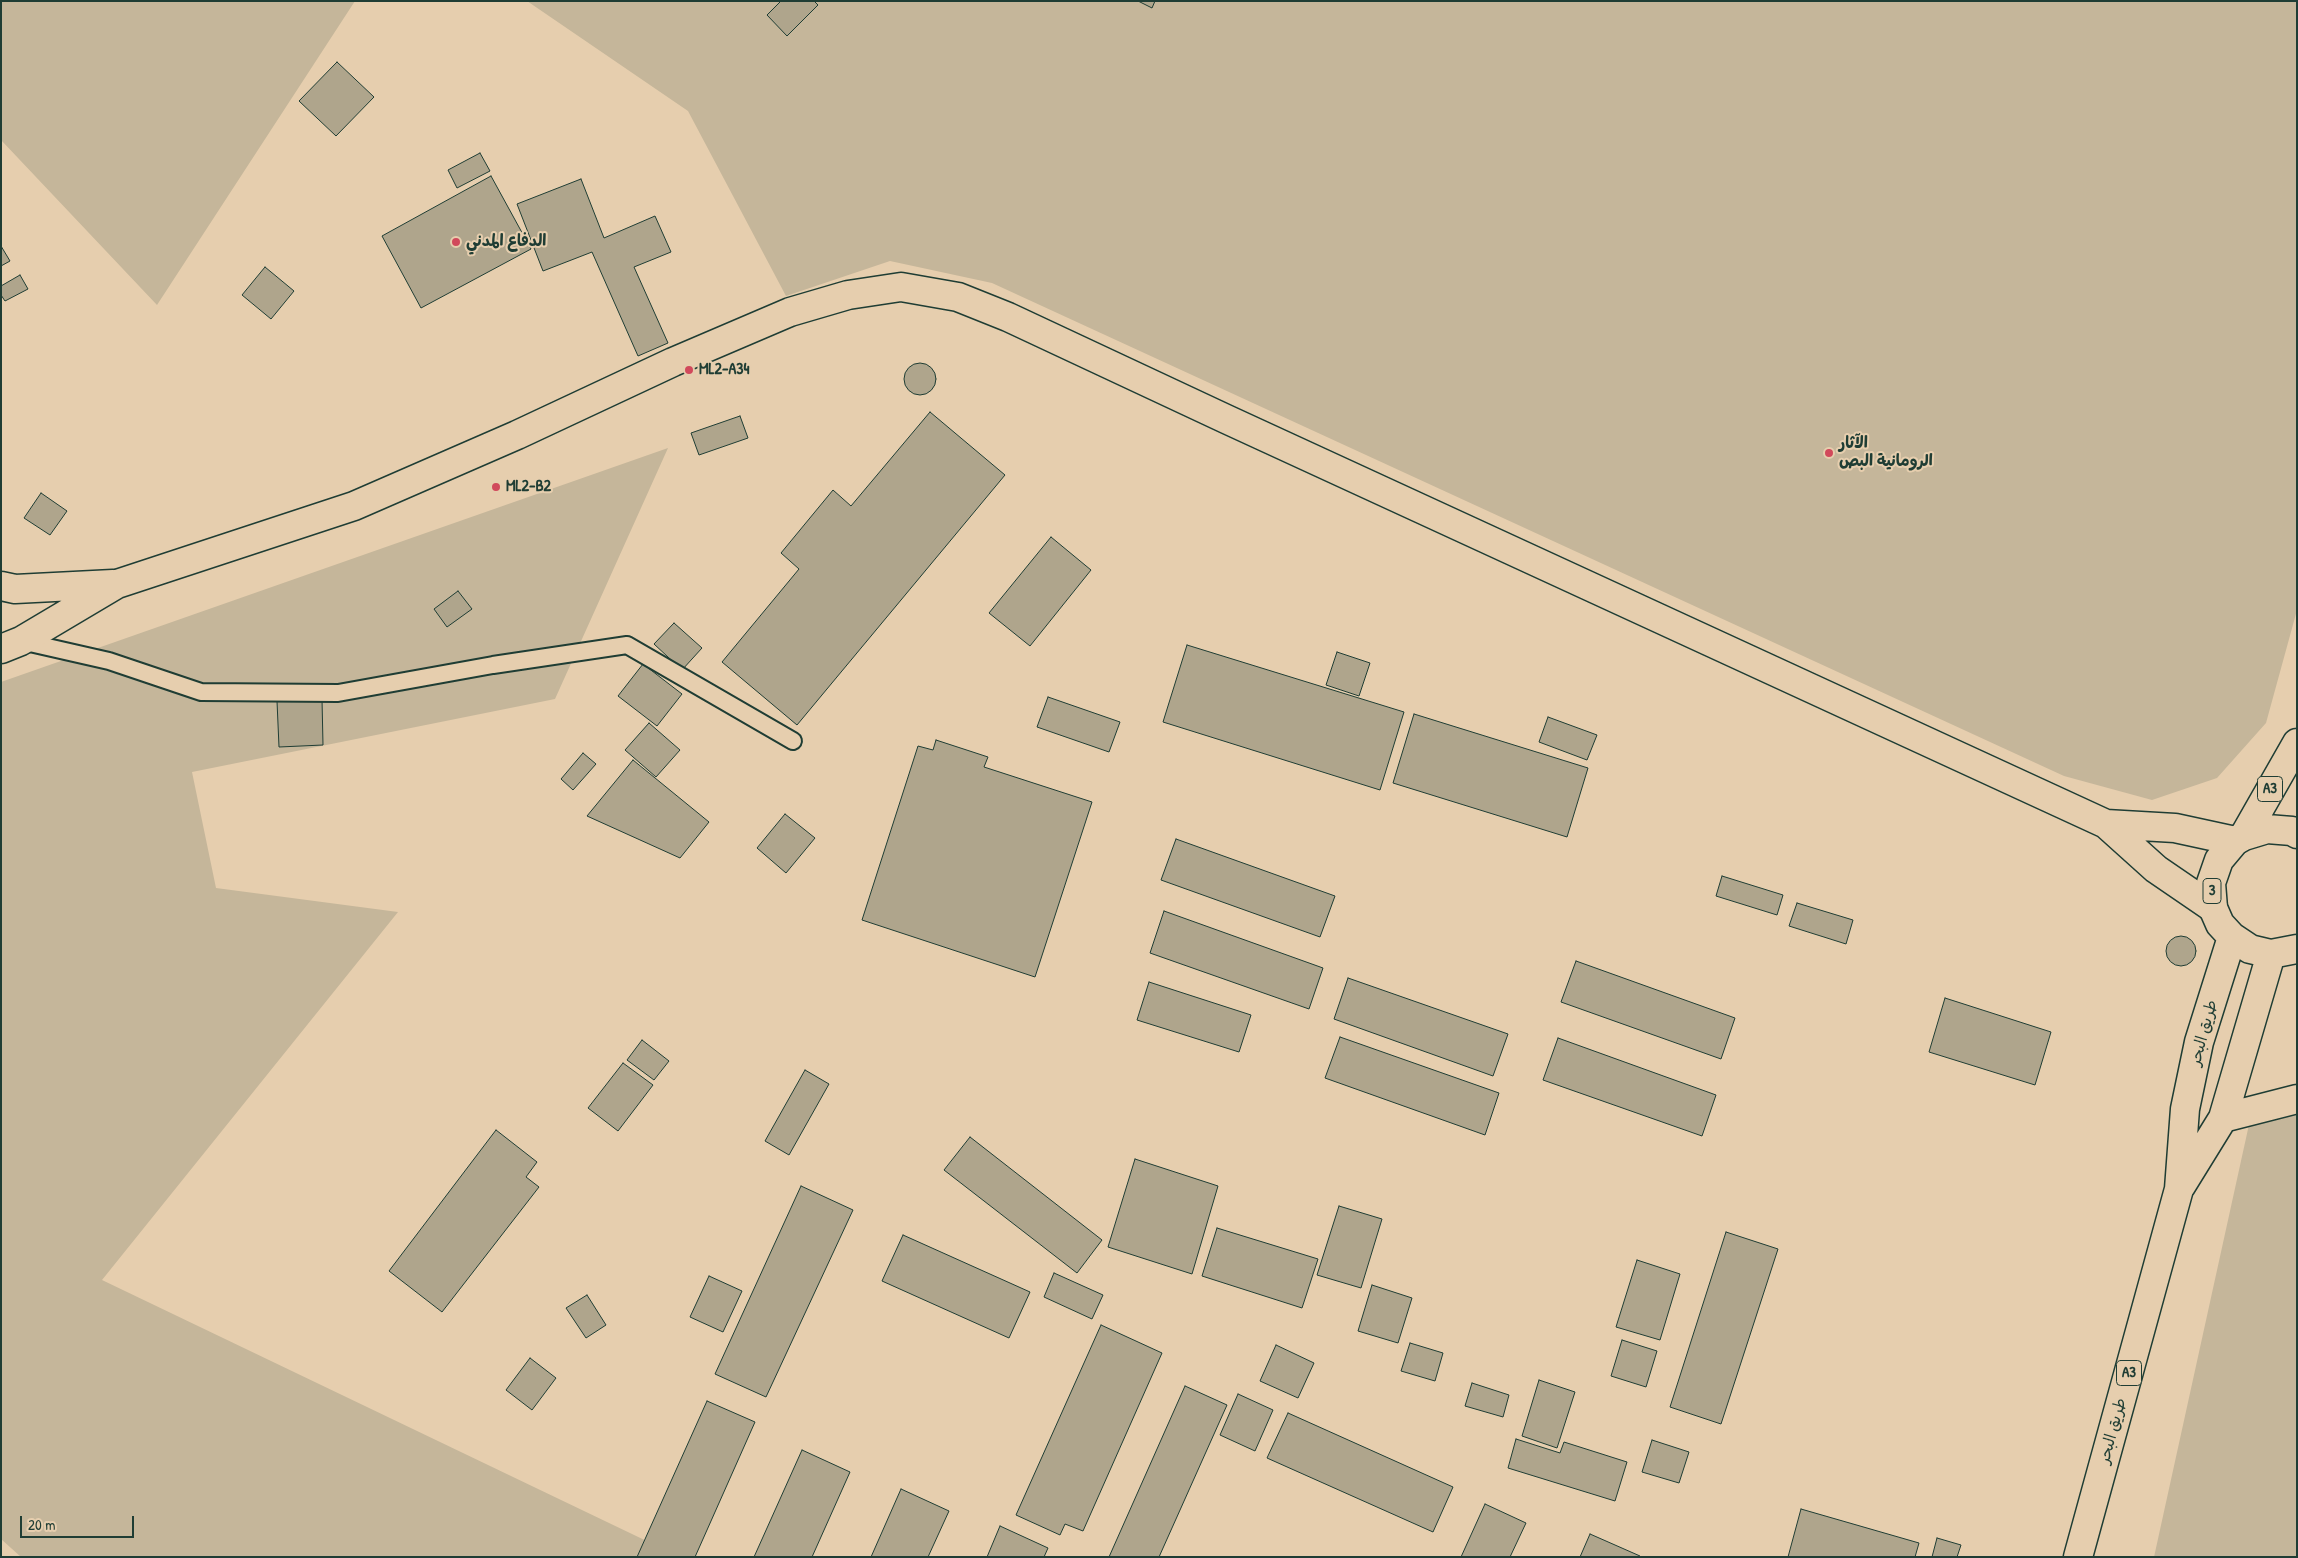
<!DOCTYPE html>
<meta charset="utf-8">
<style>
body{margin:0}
#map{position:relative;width:2298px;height:1558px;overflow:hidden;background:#e6ceae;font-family:"Patrick Hand",sans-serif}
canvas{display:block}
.frame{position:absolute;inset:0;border:2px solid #1f3d34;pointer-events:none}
.scale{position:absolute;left:20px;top:1516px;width:114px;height:22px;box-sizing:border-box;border:2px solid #1f3d34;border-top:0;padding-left:6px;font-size:15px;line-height:18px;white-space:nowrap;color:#1f3d34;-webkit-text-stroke:4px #e6ceae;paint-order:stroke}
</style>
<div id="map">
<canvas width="2298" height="1558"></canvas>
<div class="frame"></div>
<div class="scale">20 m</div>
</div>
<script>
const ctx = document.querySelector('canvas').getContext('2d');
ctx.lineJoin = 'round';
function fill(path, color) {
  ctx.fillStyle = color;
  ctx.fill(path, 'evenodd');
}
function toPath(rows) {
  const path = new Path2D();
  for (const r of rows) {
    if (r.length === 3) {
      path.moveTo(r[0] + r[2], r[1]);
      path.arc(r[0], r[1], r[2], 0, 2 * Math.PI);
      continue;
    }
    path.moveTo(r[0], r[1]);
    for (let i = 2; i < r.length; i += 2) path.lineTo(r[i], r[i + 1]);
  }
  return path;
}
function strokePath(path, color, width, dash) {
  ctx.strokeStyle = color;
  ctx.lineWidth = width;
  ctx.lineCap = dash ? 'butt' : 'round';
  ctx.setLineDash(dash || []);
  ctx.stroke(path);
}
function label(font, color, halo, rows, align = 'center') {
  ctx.font = font + ' "Patrick Hand","Playpen Sans Arabic",sans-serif';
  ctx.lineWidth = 4;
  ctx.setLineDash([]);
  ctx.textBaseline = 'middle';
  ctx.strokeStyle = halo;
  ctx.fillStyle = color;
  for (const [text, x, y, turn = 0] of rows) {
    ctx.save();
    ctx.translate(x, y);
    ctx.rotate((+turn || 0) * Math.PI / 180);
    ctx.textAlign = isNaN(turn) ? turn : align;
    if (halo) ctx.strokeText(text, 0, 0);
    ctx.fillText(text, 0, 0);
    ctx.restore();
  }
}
const green = toPath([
 [1,1,355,1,157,305,1,140],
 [527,1,2297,1,2297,610,2266,723,2217,778,2152,800,2064,776,992,283,890,261,786,296,688,111],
 [668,448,555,699,192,772,216,888,398,912,102,1280,680,1557,21,1557,1,1539,1,682],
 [2297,1100,2297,1557,2154,1557,2250,1120]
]);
const building = toPath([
 [781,1,814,1,818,5,787,36,767,15,781,1],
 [1138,1,1155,1,1152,8,1138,1],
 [337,62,374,97,336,136,299,101,337,62],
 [480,153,490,171,457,188,448,170,480,153],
 [491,176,531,249,421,308,382,236,491,176],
 [581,179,604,238,655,216,671,252,634,267,668,343,638,356,592,252,543,271,517,204,581,179],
 [1,246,10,261,1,266,1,246],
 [265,267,294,291,271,319,242,295,265,267],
 [20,275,28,289,5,301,1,295,1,286,20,275],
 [920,379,16],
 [930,412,1005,475,797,725,722,662,799,569,781,553,833,490,851,506,930,412],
 [740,416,748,438,699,455,691,433,740,416],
 [41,493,67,511,50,535,24,518,41,493],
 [1051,537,1091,570,1030,646,989,613,1051,537],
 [458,591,472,609,447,627,434,609,458,591],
 [674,623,702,648,682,670,654,644,674,623],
 [1187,645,1404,712,1380,790,1163,722,1187,645],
 [1337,652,1370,663,1359,696,1326,685,1337,652],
 [643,664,682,694,657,726,618,696,643,664],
 [1048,697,1120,722,1109,752,1037,727,1048,697],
 [322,699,323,745,279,747,277,701,322,699],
 [1414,714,1588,768,1567,837,1393,783,1414,714],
 [1548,717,1597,735,1587,760,1539,742,1548,717],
 [649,723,680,750,656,777,625,750,649,723],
 [936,740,988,757,984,767,1092,802,1035,977,862,920,918,746,933,750,936,740],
 [583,753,596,764,573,790,561,779,583,753],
 [633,760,709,822,680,858,587,816,633,760],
 [785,814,815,838,786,873,757,848,785,814],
 [1176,839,1335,896,1320,937,1161,880,1176,839],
 [1722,876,1783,895,1777,915,1716,896,1722,876],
 [1797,903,1853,920,1846,944,1789,926,1797,903],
 [1164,911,1323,968,1309,1009,1150,953,1164,911],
 [2181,951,15],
 [1576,961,1735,1018,1721,1059,1561,1002,1576,961],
 [1348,978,1508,1034,1493,1076,1334,1019,1348,978],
 [1149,982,1251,1015,1239,1052,1137,1020,1149,982],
 [1945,998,2051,1032,2035,1085,1929,1052,1945,998],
 [1340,1037,1499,1093,1485,1135,1325,1078,1340,1037],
 [1558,1038,1716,1095,1702,1136,1543,1080,1558,1038],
 [642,1040,669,1061,654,1080,627,1060,642,1040],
 [623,1063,653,1085,618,1131,588,1108,623,1063],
 [805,1070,829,1084,789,1155,765,1141,805,1070],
 [496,1130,537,1162,526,1177,539,1187,442,1312,389,1271,496,1130],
 [970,1137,1102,1240,1077,1273,944,1170,970,1137],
 [1135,1159,1218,1186,1192,1274,1108,1247,1135,1159],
 [801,1186,853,1210,766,1397,715,1374,801,1186],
 [1339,1206,1382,1219,1361,1288,1317,1275,1339,1206],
 [1217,1228,1318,1259,1302,1308,1202,1276,1217,1228],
 [1726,1232,1778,1249,1721,1424,1670,1407,1726,1232],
 [903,1235,1030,1292,1009,1338,882,1281,903,1235],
 [1637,1260,1680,1274,1660,1340,1616,1327,1637,1260],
 [1054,1273,1103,1295,1092,1319,1044,1297,1054,1273],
 [709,1276,742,1291,723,1332,690,1317,709,1276],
 [1372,1285,1412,1298,1398,1343,1358,1331,1372,1285],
 [587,1295,606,1325,586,1338,566,1308,587,1295],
 [1101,1325,1162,1353,1083,1531,1065,1524,1060,1535,1016,1515,1101,1325],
 [1622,1340,1657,1351,1646,1387,1611,1376,1622,1340],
 [1410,1343,1443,1353,1435,1381,1401,1371,1410,1343],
 [1276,1345,1314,1363,1298,1398,1260,1381,1276,1345],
 [530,1358,556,1378,532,1410,506,1390,530,1358],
 [1539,1380,1575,1392,1557,1448,1522,1436,1539,1380],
 [1472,1383,1509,1395,1503,1417,1465,1406,1472,1383],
 [1185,1386,1227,1405,1159,1557,1109,1557,1185,1386],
 [1238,1394,1273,1410,1255,1451,1220,1435,1238,1394],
 [707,1401,755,1422,695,1557,637,1557,707,1401],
 [1288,1413,1453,1487,1433,1532,1267,1458,1288,1413],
 [1516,1439,1560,1453,1564,1442,1627,1462,1615,1501,1508,1468,1516,1439],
 [1652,1440,1689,1452,1679,1483,1642,1472,1652,1440],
 [802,1450,850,1472,812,1557,754,1557,802,1450],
 [901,1489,949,1511,928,1557,871,1557,901,1489],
 [1485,1504,1526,1523,1510,1557,1461,1557,1485,1504],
 [1801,1509,1919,1543,1915,1557,1788,1557,1801,1509],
 [1000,1526,1048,1548,1044,1557,987,1557,1000,1526],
 [1590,1534,1640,1556,1639,1557,1580,1557,1590,1534],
 [1937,1538,1961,1545,1957,1557,1932,1557,1937,1538]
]);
const service = toPath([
 [21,641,109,661,201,692,338,693,493,665,627,645,793,741]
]);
const secondary = toPath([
 [1,586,15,589,113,584],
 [1,649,21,641,117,584,354,506,517,435,673,362,790,312,848,295,901,287,958,297,1008,317,1226,419,2106,824,2156,869,2213,908],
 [2106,824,2175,828,2235,841]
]);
const trunk = toPath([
 [2297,834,2292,831,2267,829,2244,836,2235,841,2219,860,2211,883,2213,908,2220,924,2232,937,2250,949,2271,954,2297,949],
 [2244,836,2297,743],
 [2223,1118,2297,1099],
 [2181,1186,2223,1118,2271,954],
 [2078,1557,2179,1189,2185,1109,2199,1042,2232,937]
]);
const markers = [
 [456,242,5,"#d1495b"],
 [689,370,5,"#d1495b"],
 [1829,453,5,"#d1495b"],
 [496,487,5,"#d1495b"]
];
const shields = [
 [2270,789,25],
 [2212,891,18],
 [2129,1373,25]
];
const shieldNames = [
 ["A3",2270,789],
 ["3",2212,891],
 ["A3",2129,1373]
];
const poiNames = [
 ["الدفاع المدني",466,242],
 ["ML2-A34",699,370],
 ["الآثار",1839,444],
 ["الرومانية البص",1839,462],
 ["ML2-B2",506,487]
];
const streetNames = [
 ["طريق البحر",2204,1033,-75],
 ["طريق البحر",2113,1431,-75]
];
fill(green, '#c5b69a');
fill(building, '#afa58c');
strokePath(building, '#1f3d34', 1);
strokePath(service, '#1f3d34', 20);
strokePath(secondary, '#1f3d34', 31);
strokePath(trunk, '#1f3d34', 31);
strokePath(service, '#e6ceae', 16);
strokePath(secondary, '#e6ceae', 28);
strokePath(trunk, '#e6ceae', 28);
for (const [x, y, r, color] of markers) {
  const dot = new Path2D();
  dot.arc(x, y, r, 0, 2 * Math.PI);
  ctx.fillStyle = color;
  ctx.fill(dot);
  strokePath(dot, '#e6ceae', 2);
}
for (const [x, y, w] of shields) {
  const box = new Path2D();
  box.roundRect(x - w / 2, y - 12.5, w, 25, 4);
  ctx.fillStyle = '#e6ceae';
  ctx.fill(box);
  strokePath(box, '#1f3d34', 1);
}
label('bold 15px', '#1f3d34', null, shieldNames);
label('bold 16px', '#1f3d34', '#e6ceae', poiNames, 'left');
label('16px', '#1f3d34', '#e6ceae', streetNames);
</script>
